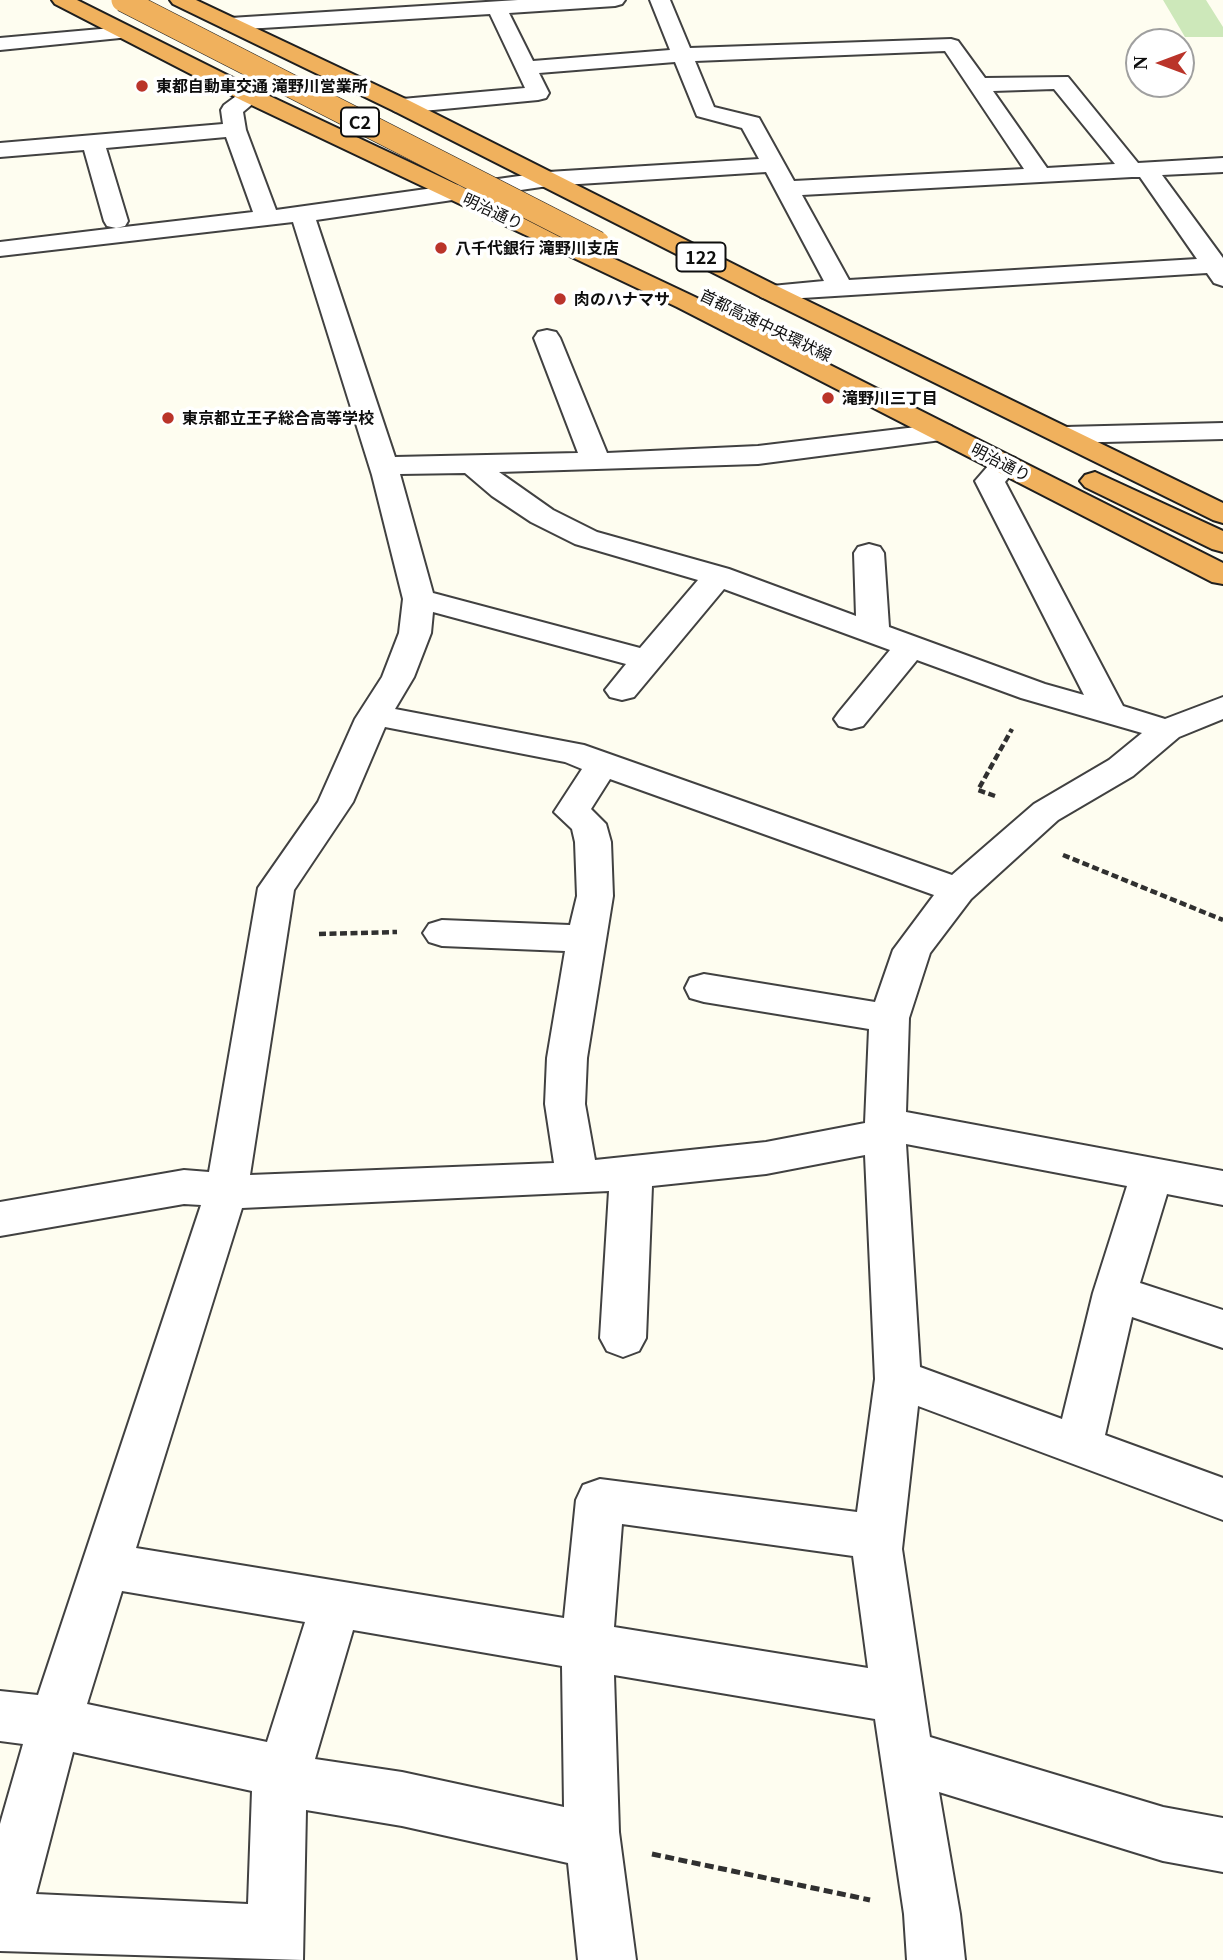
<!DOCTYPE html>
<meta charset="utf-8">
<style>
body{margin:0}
#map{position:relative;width:1223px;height:1960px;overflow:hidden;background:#fefdf0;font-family:Georgia,serif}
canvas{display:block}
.north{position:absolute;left:1125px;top:28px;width:70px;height:70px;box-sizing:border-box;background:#fff;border:2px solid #9f9f9f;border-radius:50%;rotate:270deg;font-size:19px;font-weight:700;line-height:28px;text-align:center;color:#0e0e0e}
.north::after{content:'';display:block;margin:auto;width:24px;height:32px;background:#ba342a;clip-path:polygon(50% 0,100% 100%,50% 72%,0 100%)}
</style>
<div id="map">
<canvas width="1223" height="1960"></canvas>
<div class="north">N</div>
</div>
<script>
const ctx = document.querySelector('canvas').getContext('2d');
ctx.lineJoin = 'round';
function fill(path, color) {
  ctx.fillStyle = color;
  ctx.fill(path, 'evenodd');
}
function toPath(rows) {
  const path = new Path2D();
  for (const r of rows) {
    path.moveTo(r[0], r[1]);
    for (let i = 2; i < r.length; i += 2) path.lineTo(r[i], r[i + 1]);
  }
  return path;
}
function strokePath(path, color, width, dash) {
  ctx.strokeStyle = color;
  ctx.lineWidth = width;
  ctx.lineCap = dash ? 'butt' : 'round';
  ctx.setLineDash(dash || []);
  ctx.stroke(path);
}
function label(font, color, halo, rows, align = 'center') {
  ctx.font = font + ' Georgia,"Noto Sans JP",serif';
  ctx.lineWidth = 7;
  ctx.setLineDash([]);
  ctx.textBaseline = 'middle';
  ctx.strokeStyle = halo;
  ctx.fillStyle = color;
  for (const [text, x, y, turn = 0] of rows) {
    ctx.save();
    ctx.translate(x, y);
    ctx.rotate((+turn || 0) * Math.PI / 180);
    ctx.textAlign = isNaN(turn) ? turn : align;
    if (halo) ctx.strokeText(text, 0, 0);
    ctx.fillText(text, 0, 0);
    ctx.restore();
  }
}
const green = toPath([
 [1163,0,1206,0,1223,27,1223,37,1185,37]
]);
const pathFar1 = toPath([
 [995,796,978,790,1012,729],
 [1063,855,1223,920],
 [319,934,397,932]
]);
const path = toPath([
 [652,1854,870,1900]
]);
const minor = toPath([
 [518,0,625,0,622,4,615,6,509,13,533,61,670,50,650,0,670,0,690,48,951,39,958,41,985,78,1068,77,1138,163,1223,158,1223,172,1162,175,1223,258,1223,286,1214,283,1207,273,770,300,761,297,757,292,761,287,824,281,766,172,548,186,316,220,395,457,578,453,534,338,538,332,547,330,556,332,560,338,607,453,758,446,941,424,951,426,955,432,951,438,941,440,758,464,499,472,553,510,597,532,729,569,856,616,854,553,858,547,869,544,880,547,884,553,889,627,1045,684,1084,695,975,481,995,458,1005,455,1015,458,1019,464,1005,482,1123,706,1165,719,1223,697,1223,719,1179,737,1133,776,1058,820,971,899,930,953,909,1018,906,1112,1223,1171,1223,1205,1167,1194,1140,1283,1223,1310,1223,1348,1132,1317,1105,1435,1223,1478,1223,1520,918,1406,902,1549,930,1737,1163,1807,1223,1818,1223,1872,1163,1861,939,1792,960,1914,965,1960,907,1960,904,1914,875,1719,614,1675,619,1832,636,1960,578,1960,568,1863,402,1826,306,1810,303,1960,0,1951,0,1824,23,1744,0,1741,0,1691,38,1695,201,1205,184,1204,0,1236,0,1202,184,1170,209,1172,258,888,318,802,355,719,382,677,399,633,403,599,372,475,293,222,0,256,0,242,116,228,107,226,104,221,84,150,0,157,0,143,223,124,221,110,224,105,243,91,251,89,259,91,262,96,243,112,246,130,276,210,548,172,759,159,742,128,697,116,675,62,539,73,549,93,546,98,538,100,402,113,394,111,391,106,394,101,402,99,525,88,490,14,230,30,223,28,220,24,223,20,230,18,518,0],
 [945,51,1024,169,794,181,759,118,714,107,695,61,945,51],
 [1054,89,1115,164,1047,168,993,91,1054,89],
 [226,137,253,212,116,228,125,226,128,221,106,148,226,137],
 [1132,177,1140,177,1197,259,849,280,802,195,1132,177],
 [465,473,492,496,531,522,575,544,698,580,640,648,433,593,400,474,465,473],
 [724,589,890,650,839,712,834,719,839,726,851,729,863,726,917,660,1021,698,1142,733,1109,760,1034,804,952,875,584,745,395,709,414,677,431,633,433,612,626,664,605,690,610,697,622,700,634,697,724,589],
 [385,727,565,762,582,769,554,812,572,829,575,842,577,896,570,925,442,920,429,924,423,933,429,942,442,946,565,951,547,1058,545,1104,554,1163,250,1175,294,890,353,802,385,727],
 [610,779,934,895,893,950,875,1002,704,974,690,978,685,988,690,998,704,1002,869,1029,865,1123,766,1142,595,1160,585,1104,587,1058,613,896,611,842,606,824,591,809,610,779],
 [906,1144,1127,1186,1093,1293,1062,1419,920,1367,906,1144],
 [865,1155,875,1379,857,1512,600,1479,583,1485,576,1500,564,1618,136,1548,242,1208,609,1191,600,1338,607,1351,623,1357,639,1351,646,1338,652,1186,766,1174,865,1155],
 [622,1524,853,1556,868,1668,614,1627,622,1524],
 [122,1591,305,1622,267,1742,87,1704,122,1591],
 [353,1630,562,1666,564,1807,402,1772,315,1759,353,1630],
 [73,1752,252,1791,248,1904,36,1894,73,1752],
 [123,27,130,29,133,33,130,37,0,50,0,38,123,27],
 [1223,423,1223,439,1065,443,1055,441,1051,435,1055,429,1065,427,1223,423]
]);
const highway = toPath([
 [52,0,77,0,259,91,695,297,1223,563,1223,584,1212,582,677,307,243,101,55,4,52,0],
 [170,0,196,0,410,101,779,287,1223,503,1223,523,1213,520,761,297,394,111,173,4,170,0],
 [1095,472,1223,531,1223,552,1212,549,1085,487,1080,481,1085,475,1095,472]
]);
const highwayBridge = toPath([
 [123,0,598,243]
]);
const markers = [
 [142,86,7,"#ba342a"],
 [441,248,7,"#ba342a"],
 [560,299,7,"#ba342a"],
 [828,398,7,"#ba342a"],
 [168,418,7,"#ba342a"]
];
const farPoinames = [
 ["東都自動車交通 滝野川営業所",156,86],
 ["八千代銀行 滝野川支店",455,248],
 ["肉のハナマサ",574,299],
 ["滝野川三丁目",842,398],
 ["東京都立王子総合高等学校",182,418]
];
const farStreetnames = [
 ["明治通り",493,211,25],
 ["首都高速中央環状線",766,325,26],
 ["明治通り",1001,462,27]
];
const shields = [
 [360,122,38],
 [701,257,49]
];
const shieldNames = [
 ["C2",360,122],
 ["122",701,257]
];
fill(green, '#cde8ba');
strokePath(minor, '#414141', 4);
strokePath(highway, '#1f1f1f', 4);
strokePath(pathFar1, '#303030', 4.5, [7, 3.5]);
strokePath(path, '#303030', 5, [9, 4.5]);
fill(minor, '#fff');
fill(highway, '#f0b15d');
strokePath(highwayBridge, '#1f1f1f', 24, []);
strokePath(highwayBridge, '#f0b15d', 23);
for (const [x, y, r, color] of markers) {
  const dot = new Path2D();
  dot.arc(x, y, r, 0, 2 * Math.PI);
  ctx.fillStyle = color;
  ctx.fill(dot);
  strokePath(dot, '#fff', 2.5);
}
label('bold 16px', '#0e0e0e', '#fff', farPoinames, 'left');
label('16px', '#0e0e0e', '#fff', farStreetnames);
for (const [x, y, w] of shields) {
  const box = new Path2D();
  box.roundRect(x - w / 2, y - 14.5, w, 29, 5);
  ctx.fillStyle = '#fff';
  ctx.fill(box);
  strokePath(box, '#0e0e0e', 2);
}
label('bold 18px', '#0e0e0e', null, shieldNames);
</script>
